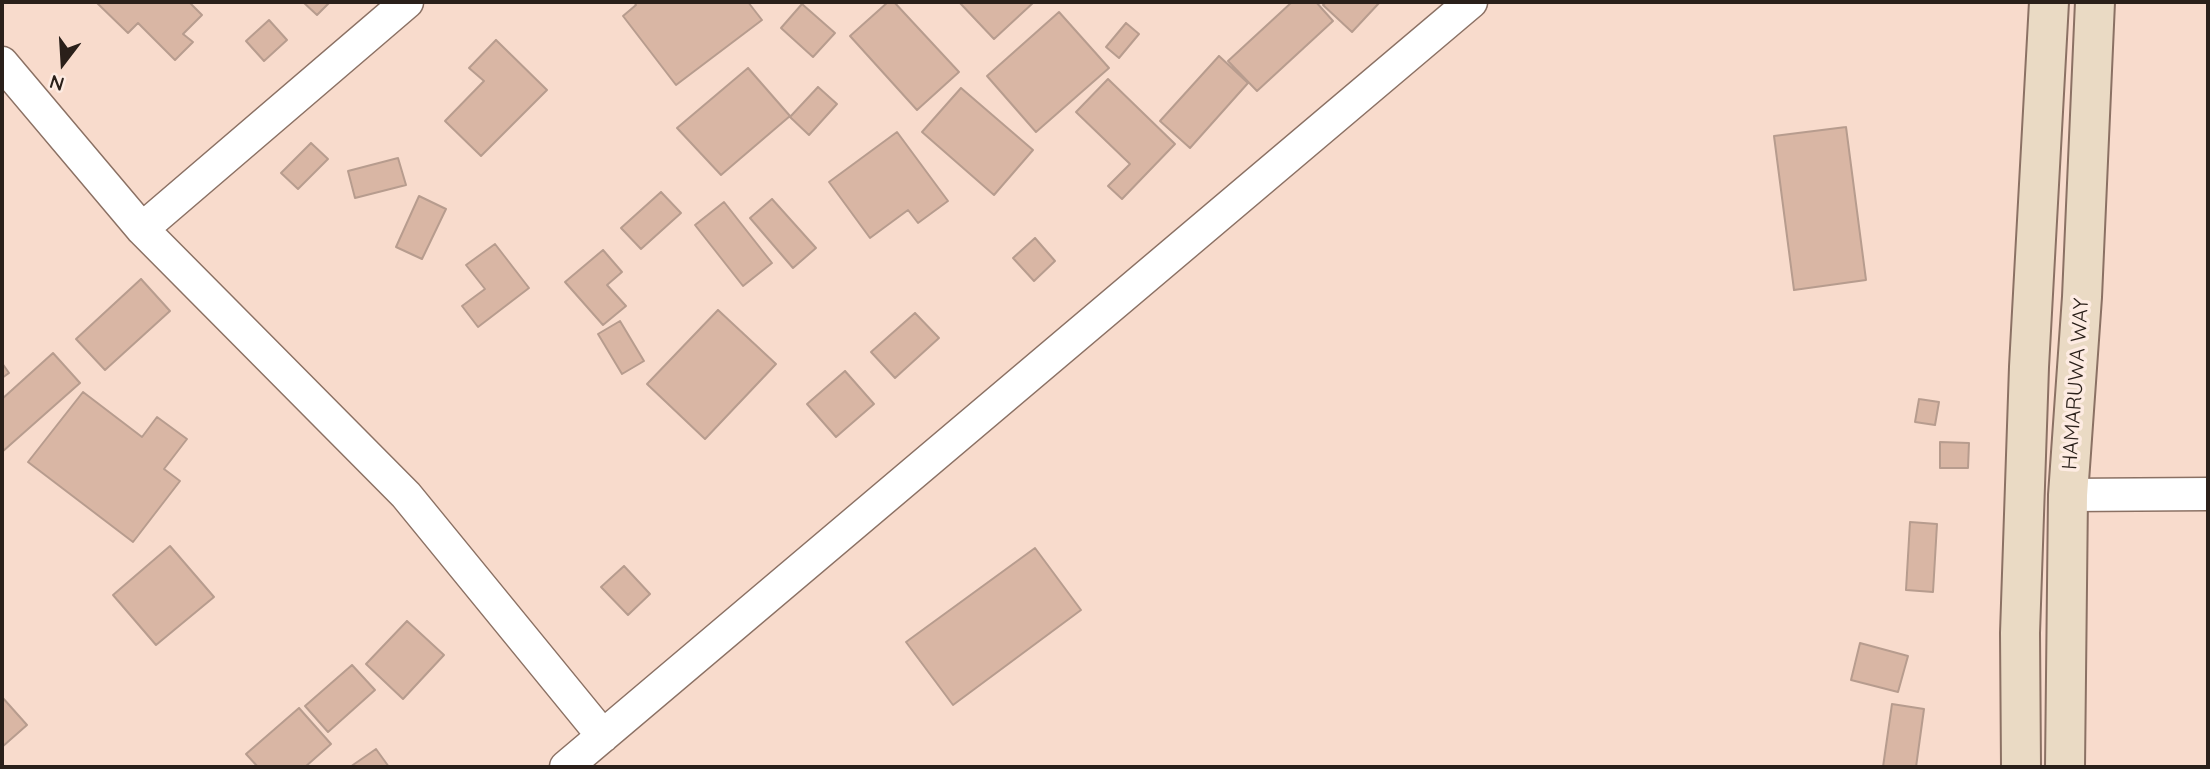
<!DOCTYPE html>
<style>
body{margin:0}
#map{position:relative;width:2210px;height:769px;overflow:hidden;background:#f8dbcc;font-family:Quicksand,sans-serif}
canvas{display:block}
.frame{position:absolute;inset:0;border:4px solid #2a201a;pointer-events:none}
.north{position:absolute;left:28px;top:28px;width:70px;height:70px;-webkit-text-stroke:5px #fdebe2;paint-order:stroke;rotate:197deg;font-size:19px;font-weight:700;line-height:28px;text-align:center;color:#2a201a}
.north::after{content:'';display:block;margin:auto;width:24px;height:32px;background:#2a201a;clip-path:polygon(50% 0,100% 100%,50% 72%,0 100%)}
</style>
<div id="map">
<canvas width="2210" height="769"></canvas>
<div class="frame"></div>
<div class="north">N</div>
</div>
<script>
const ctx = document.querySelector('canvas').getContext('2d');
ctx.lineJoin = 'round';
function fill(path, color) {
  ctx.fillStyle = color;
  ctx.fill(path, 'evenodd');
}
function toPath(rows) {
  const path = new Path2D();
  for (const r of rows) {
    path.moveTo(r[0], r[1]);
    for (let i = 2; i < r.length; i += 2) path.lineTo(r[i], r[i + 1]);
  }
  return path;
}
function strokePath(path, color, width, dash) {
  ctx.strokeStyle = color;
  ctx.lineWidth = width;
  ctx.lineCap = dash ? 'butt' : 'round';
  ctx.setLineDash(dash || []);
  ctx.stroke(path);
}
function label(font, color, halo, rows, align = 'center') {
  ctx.font = font + ' Quicksand,sans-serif';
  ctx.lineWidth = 7;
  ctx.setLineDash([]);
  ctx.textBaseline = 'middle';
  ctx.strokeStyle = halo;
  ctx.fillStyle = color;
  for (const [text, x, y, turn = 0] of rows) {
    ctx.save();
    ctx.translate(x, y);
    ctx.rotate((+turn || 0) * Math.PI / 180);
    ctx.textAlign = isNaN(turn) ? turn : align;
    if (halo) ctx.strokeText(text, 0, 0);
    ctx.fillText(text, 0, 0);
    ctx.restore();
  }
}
const building = toPath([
 [96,2,189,2,202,15,183,34,193,42,175,60,138,23,128,33,96,2],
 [303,2,330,2,317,15,303,2],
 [634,2,748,2,762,20,676,85,623,16,636,5,634,2],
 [888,2,894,2,959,72,917,110,850,36,888,2],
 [959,2,1034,2,994,39,959,2],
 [1292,2,1316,2,1333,21,1257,91,1228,61,1292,2],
 [1326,2,1380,2,1352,32,1323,5,1326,2],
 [802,4,835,33,813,57,781,28,802,4],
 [1059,12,1109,68,1036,132,987,76,1059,12],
 [269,20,287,40,264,61,246,41,269,20],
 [1126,23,1139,34,1119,58,1106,47,1126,23],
 [496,40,547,90,481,156,445,121,484,81,469,68,496,40],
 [1219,56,1248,83,1190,148,1160,121,1219,56],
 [748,68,790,116,721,175,677,128,748,68],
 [1108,79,1175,144,1122,199,1108,186,1130,164,1076,112,1108,79],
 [818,87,837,104,809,135,790,117,818,87],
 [961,88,1033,150,994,195,922,132,961,88],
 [1846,127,1866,280,1794,290,1774,136,1846,127],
 [897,132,948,201,918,223,908,210,870,238,829,182,897,132],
 [311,143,328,159,298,189,281,173,311,143],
 [398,158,406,185,355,198,348,171,398,158],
 [661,192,681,213,641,249,621,228,661,192],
 [419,196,446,209,422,259,396,247,419,196],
 [772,199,816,248,793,268,750,218,772,199],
 [724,202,772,263,743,286,695,225,724,202],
 [1035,238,1055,261,1034,281,1013,258,1035,238],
 [495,244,529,288,478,327,462,306,485,289,466,265,495,244],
 [603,250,622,272,607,285,626,306,603,325,565,282,603,250],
 [141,279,170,311,105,370,76,339,141,279],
 [718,310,776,364,705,439,647,384,718,310],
 [915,313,939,338,895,378,871,352,915,313],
 [620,321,644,361,622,374,598,334,620,321],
 [53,353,80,383,2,452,2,399,53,353],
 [2,363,9,373,2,378,2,363],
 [845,371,874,404,836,437,807,404,845,371],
 [83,392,142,437,157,417,187,439,164,469,180,481,133,542,28,462,83,392],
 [1919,399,1939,402,1935,425,1915,422,1919,399],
 [1940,442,1969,443,1968,468,1940,468,1940,442],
 [1910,522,1937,524,1933,592,1906,590,1910,522],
 [170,546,214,597,156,645,113,595,170,546],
 [1035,548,1081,610,953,705,906,642,1035,548],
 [624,566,650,594,628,615,601,587,624,566],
 [407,621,444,655,403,699,366,664,407,621],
 [1860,643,1908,656,1898,692,1851,680,1860,643],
 [352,665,375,690,328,732,305,706,352,665],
 [2,697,27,725,2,747,2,697],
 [1892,704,1924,709,1916,767,1883,767,1892,704],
 [299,708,331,744,305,767,258,767,246,754,299,708],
 [376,749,389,767,350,767,376,749]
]);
const minor = toPath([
 [2,63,142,229,406,495,603,736],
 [142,229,407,2],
 [2068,495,2208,494],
 [566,767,1471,2]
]);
const secondary = toPath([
 [2021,767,2020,633,2029,367,2049,2],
 [2065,767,2068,495,2082,297,2095,2]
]);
const streetNames = [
 ["HAMARUWA WAY",2076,384,-86]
];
fill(building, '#d9b6a4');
strokePath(building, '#b79c8e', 2);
strokePath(minor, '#8b7164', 35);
strokePath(secondary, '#8b7164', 42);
strokePath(minor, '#fff', 32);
strokePath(secondary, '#eadac4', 38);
label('21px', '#2a201a', '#fdebe2', streetNames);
</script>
